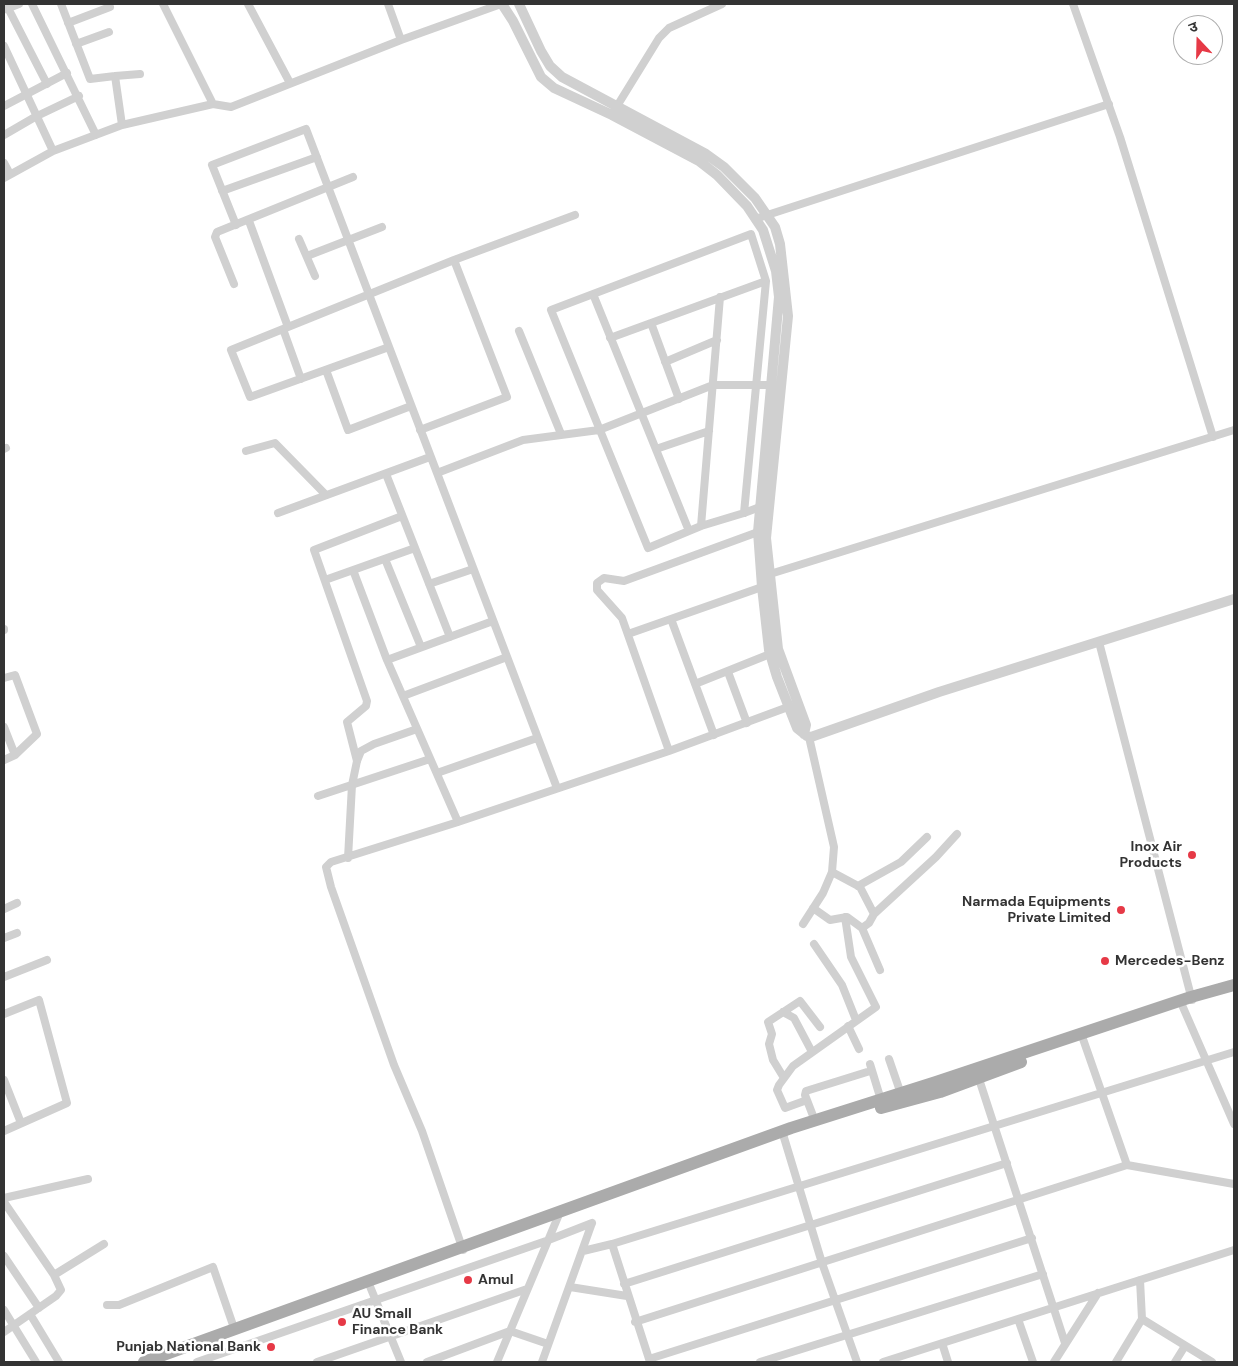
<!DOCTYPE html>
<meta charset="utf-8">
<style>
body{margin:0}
#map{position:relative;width:1238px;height:1366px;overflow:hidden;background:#fff;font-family:"DM Sans","Noto Sans Devanagari",sans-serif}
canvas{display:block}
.frame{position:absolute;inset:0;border:5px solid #333;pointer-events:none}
.north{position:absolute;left:1173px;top:15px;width:50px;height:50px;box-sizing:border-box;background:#fff;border:1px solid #adadad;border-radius:50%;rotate:339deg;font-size:14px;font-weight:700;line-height:20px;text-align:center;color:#333}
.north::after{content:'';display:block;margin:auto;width:18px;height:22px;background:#e63946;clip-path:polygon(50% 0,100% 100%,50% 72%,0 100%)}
</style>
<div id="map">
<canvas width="1238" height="1366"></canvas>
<div class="frame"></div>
<div class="north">उ</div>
</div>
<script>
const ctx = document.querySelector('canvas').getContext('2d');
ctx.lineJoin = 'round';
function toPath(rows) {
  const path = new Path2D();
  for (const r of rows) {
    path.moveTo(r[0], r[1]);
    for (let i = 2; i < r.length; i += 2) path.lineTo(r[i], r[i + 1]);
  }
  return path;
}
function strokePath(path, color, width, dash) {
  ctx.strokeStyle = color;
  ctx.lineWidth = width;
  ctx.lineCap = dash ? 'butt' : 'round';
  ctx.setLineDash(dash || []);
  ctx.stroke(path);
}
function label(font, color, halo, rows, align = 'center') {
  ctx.font = font + ' "DM Sans",sans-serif';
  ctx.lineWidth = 5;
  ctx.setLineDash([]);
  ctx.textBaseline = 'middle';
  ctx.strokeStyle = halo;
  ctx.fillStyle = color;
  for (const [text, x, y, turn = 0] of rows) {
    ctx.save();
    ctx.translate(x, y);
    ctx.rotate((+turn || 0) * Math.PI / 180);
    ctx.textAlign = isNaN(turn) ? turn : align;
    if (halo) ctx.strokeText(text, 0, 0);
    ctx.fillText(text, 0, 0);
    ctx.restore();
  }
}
const minor = toPath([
 [32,4,96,135],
 [61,4,90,79,115,76],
 [163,4,213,104],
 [248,4,290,83],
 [388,4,401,40],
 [1073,4,1120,137,1213,437],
 [8,8,47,84],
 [6,9,19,4],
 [68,23,110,7],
 [76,44,109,32],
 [4,46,53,151],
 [4,106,67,73],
 [614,111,659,38,669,28,722,4],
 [122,125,115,76,140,74],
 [4,135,35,117,79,96],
 [4,163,10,174],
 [4,178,53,151,122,125,213,104,231,107,401,40,501,4],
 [222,191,317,157],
 [755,219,1109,104],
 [249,221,288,327],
 [236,225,212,165,306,129,557,788],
 [299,239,315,276],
 [307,256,382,227],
 [234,284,215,237,217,232,353,177],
 [593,294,689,531],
 [651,323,679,399],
 [283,329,301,379],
 [519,331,561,434],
 [610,338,766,281],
 [389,347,250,397,231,350,454,260,575,215],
 [665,362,717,340],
 [326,370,348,430,411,406],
 [420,430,507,397,454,260],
 [4,449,6,448],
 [656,449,709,431],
 [246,451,275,443,326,495],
 [437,473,523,440,599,430,713,385,771,385],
 [386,474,450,637],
 [278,513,430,457],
 [744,513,766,281,751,234,551,310,648,548,701,526,744,513,760,507],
 [701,526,720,297],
 [385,559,421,647],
 [353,570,387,660,458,822],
 [770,574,1234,430],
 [325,580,415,548],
 [429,584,473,569],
 [671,619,714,735],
 [4,630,4,629],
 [628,634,762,587],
 [1099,642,1192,1000],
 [387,660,493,621],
 [728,672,747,723],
 [4,678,15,675,37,734,15,755,4,760],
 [695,684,770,654],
 [403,696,507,657],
 [4,727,15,755],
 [669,751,622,618,597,590,597,583,604,578,624,581,758,532],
 [357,761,347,722,366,706,367,701,314,550,402,516],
 [437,773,537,738],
 [318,796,430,759],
 [348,858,352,785,357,761,361,751,374,744,417,729],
 [832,872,860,887,874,914],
 [858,886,901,862,927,837],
 [813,908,830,920,847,917,862,928],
 [4,909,17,903],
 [803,924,823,893,832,872,834,847,809,737],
 [4,938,17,933],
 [814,944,842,985,856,1020],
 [880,970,862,928,869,923,874,914,936,857,957,834],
 [4,977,47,960],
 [1182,1005,1234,1124],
 [783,1012,794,1018,812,1052],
 [4,1014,39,1000,67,1103,4,1131],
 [848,1026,859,1049],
 [1083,1039,1127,1165],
 [889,1059,901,1094],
 [870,1064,881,1100],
 [784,1078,773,1060,769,1044,772,1034,768,1022,800,1001,820,1027],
 [979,1079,1065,1343],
 [4,1080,21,1123],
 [807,1100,785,1108,777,1090,779,1085,793,1066,876,1007,851,957,845,917],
 [815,1121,805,1095,806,1091,867,1072],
 [782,1131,822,1263,857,1362],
 [4,1198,88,1179],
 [4,1202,54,1275,61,1290,56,1296,4,1332],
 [463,1250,422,1131,394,1065,331,887,326,867,331,862,458,822,669,751,788,707],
 [583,1251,612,1244],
 [4,1256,39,1308],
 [54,1275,104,1244],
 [369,1284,401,1362],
 [624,1284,1007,1163],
 [570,1287,627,1296],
 [107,1305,119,1305,213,1267,234,1328],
 [4,1310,36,1362],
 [30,1314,59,1362],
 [1018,1319,1033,1362],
 [1142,1319,1212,1362],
 [635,1322,1127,1165,1234,1184],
 [942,1343,948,1362],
 [649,1359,1032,1238],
 [197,1362,546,1241,592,1223],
 [317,1362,527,1289],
 [427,1362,510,1331,548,1344],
 [497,1362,560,1212],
 [542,1362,592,1223],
 [650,1362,612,1244,1234,1052],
 [760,1362,1043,1274],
 [883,1362,1234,1250],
 [1054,1362,1098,1293],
 [1116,1362,1142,1319,1140,1280],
 [1175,1362,1185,1346]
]);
const tertiary = toPath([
 [502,4,513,21,541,77,554,88,612,115,699,161,717,175,747,206,763,230,776,271,779,297,758,532,762,587,769,650,777,677,797,728,807,736,811,737,939,692,1234,599],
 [519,4,541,51,550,66,562,77,706,154,724,167,755,198,775,227,780,244,788,316,766,538,778,649,806,725,804,734]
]);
const primary = toPath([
 [881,1108,940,1092,1021,1062],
 [144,1362,791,1128,936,1082,1191,997,1234,985]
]);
const markers = [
 [1192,855,5,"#e63946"],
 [1121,910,5,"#e63946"],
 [1105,961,5,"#e63946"],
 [468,1280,5,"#e63946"],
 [342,1322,5,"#e63946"],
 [271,1347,5,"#e63946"]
];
const poiNames = [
 ["Inox Air",1182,847],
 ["Products",1182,863],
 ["Narmada Equipments",1111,902],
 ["Private Limited",1111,918],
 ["Mercedes-Benz",1115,961,"left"],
 ["Amul",478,1280,"left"],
 ["AU Small",352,1314,"left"],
 ["Finance Bank",352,1330,"left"],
 ["Punjab National Bank",261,1347]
];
strokePath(minor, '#d0d0d0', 8);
strokePath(tertiary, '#d0d0d0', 10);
strokePath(primary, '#ababab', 12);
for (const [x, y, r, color] of markers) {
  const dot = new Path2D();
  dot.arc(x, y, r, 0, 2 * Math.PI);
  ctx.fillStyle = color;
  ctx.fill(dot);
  strokePath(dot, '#fff', 2);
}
label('bold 14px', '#333', '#fff', poiNames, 'right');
</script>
